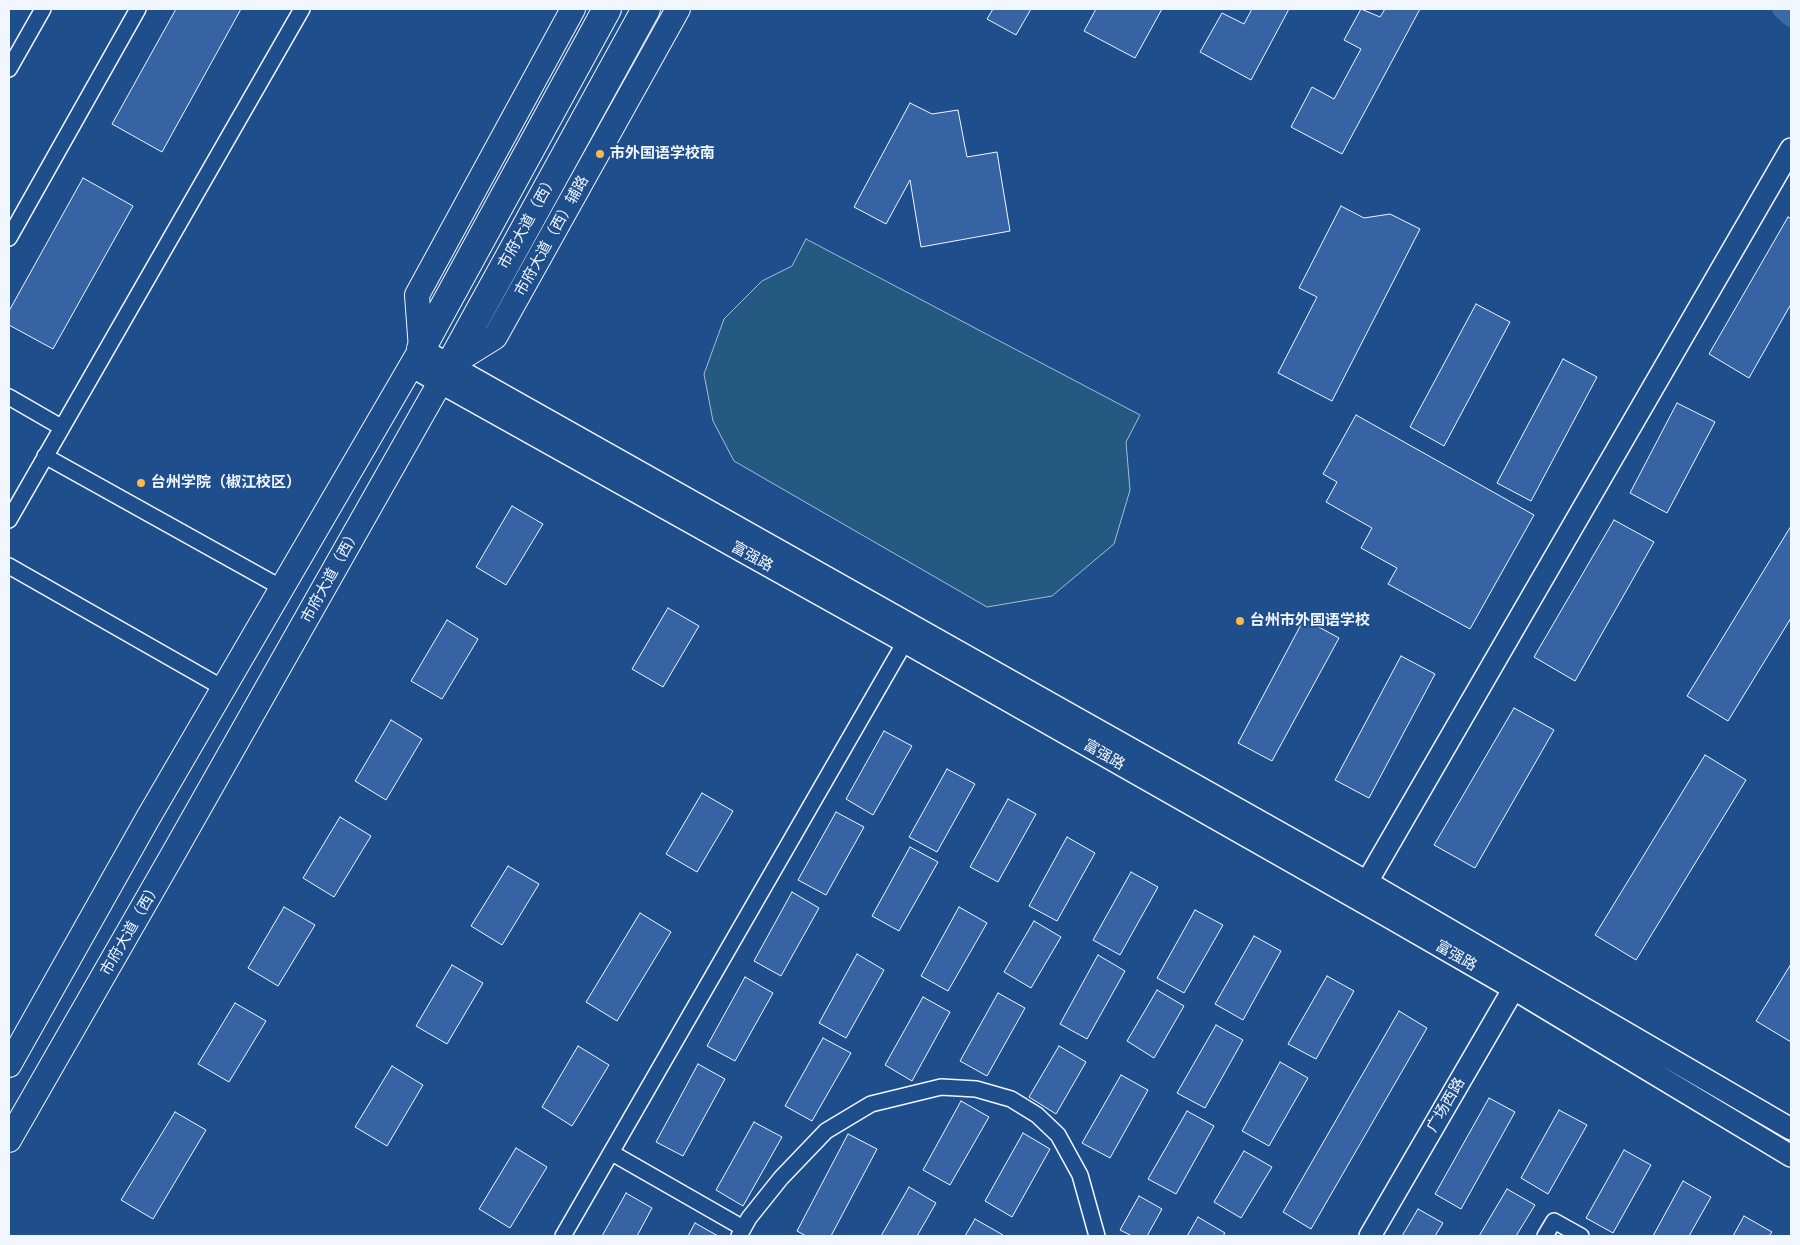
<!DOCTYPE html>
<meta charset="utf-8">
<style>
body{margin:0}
#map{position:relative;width:1800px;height:1245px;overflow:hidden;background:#1f4e8c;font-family:"Open Sans",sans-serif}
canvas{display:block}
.frame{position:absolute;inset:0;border:10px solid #f2f6ff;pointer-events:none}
</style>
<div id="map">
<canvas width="1800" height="1245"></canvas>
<div class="frame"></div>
</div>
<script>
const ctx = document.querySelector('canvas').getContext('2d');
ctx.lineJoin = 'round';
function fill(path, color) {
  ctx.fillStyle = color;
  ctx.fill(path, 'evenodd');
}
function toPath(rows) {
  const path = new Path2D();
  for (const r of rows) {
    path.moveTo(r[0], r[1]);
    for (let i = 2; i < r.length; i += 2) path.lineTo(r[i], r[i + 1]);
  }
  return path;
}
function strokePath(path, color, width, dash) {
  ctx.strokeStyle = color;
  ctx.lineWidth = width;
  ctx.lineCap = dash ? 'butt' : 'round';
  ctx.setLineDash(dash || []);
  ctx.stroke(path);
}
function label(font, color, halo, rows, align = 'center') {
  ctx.font = font + ' "Open Sans","Noto Sans SC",sans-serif';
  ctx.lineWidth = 4;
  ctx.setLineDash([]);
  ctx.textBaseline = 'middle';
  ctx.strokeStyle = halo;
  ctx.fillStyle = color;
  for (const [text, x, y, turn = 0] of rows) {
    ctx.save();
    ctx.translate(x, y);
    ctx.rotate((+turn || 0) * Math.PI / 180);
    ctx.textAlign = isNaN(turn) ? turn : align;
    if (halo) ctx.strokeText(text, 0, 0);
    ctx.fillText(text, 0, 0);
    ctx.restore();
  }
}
const green = toPath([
 [806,239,1140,415,1126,442,1130,490,1114,544,1052,596,987,607,734,461,713,421,704,374,724,319,762,281,792,266,806,239]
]);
const canal = toPath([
 [1781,9,1791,18]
]);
const building = toPath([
 [176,9,241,9,162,152,112,124,176,9],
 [993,9,1031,9,1016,35,987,19,993,9],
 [1096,9,1162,9,1135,58,1084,31,1096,9],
 [1252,9,1289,9,1251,80,1200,52,1222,13,1244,24,1252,9],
 [1361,9,1380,17,1385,9,1420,9,1342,154,1291,127,1312,87,1334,99,1361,49,1344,40,1361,9],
 [910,103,932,114,958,110,967,157,997,152,1010,231,921,247,910,180,886,224,854,207,910,103],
 [83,178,133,206,53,349,9,325,9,311,83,178],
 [1341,206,1364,218,1390,214,1420,229,1332,401,1278,373,1317,297,1299,288,1341,206],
 [1788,217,1791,219,1791,304,1749,378,1709,354,1788,217],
 [1476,304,1510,322,1444,446,1410,427,1476,304],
 [1563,359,1597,377,1531,501,1497,483,1563,359],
 [1677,403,1715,422,1667,513,1630,493,1677,403],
 [1356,415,1534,515,1470,629,1388,584,1397,568,1361,548,1372,528,1326,502,1337,482,1323,474,1356,415],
 [512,506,543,524,506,585,476,567,512,506],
 [1614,520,1654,542,1575,681,1534,657,1614,520],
 [1791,526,1791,618,1728,721,1687,696,1791,526],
 [668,608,699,626,663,687,632,669,668,608],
 [1304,619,1339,638,1272,761,1238,743,1304,619],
 [447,620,478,639,442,699,411,681,447,620],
 [1401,656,1435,674,1369,798,1335,780,1401,656],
 [1514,708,1554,730,1475,868,1434,845,1514,708],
 [391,720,422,739,386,800,355,781,391,720],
 [884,731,912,746,873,815,846,799,884,731],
 [1705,755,1746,780,1636,960,1595,935,1705,755],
 [947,769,975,784,937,852,909,837,947,769],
 [702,793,733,811,697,872,666,854,702,793],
 [1008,799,1036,814,998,882,970,867,1008,799],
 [836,812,864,827,826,895,798,880,836,812],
 [340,817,371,836,334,897,303,878,340,817],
 [1067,837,1095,853,1057,921,1029,906,1067,837],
 [910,847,938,862,899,931,872,916,910,847],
 [508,866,539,884,502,945,471,926,508,866],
 [1131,872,1158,887,1120,955,1093,940,1131,872],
 [792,892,819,908,781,976,754,961,792,892],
 [284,907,315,925,278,986,248,968,284,907],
 [959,907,987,923,948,991,921,976,959,907],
 [1195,910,1223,925,1184,993,1157,978,1195,910],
 [640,913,671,932,617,1021,586,1002,640,913],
 [1034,921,1061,937,1031,988,1004,972,1034,921],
 [1254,936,1281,951,1243,1020,1215,1004,1254,936],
 [857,954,884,970,846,1038,819,1023,857,954],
 [1098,955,1125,971,1087,1039,1060,1024,1098,955],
 [1791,964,1791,1042,1756,1021,1791,964],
 [452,965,483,983,447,1044,416,1026,452,965],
 [1327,976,1354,991,1316,1059,1288,1044,1327,976],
 [745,977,773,993,735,1061,707,1046,745,977],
 [1157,990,1184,1006,1154,1058,1127,1041,1157,990],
 [998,993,1025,1008,987,1076,960,1061,998,993],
 [923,997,950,1012,912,1081,885,1065,923,997],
 [235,1003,266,1021,229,1082,198,1064,235,1003],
 [1399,1011,1427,1028,1311,1229,1283,1212,1399,1011],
 [1216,1025,1243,1040,1205,1108,1177,1093,1216,1025],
 [823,1038,851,1053,812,1121,785,1106,823,1038],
 [578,1046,609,1065,572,1126,542,1107,578,1046],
 [1059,1046,1086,1062,1056,1114,1029,1097,1059,1046],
 [1280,1062,1308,1078,1269,1146,1242,1131,1280,1062],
 [698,1064,725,1079,683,1156,656,1142,698,1064],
 [392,1066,423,1085,387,1146,355,1127,392,1066],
 [1121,1075,1148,1090,1110,1158,1082,1143,1121,1075],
 [1489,1098,1515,1112,1461,1209,1435,1194,1489,1098],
 [961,1101,989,1117,950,1185,923,1170,961,1101],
 [1559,1110,1587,1125,1548,1194,1521,1178,1559,1110],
 [1187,1111,1214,1126,1176,1194,1148,1179,1187,1111],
 [175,1112,206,1130,153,1219,121,1200,175,1112],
 [754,1122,782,1137,743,1206,716,1190,754,1122],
 [1023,1133,1050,1149,1012,1217,985,1201,1023,1133],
 [848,1134,877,1149,831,1236,806,1236,797,1231,848,1134],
 [516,1148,547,1167,510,1228,479,1209,516,1148],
 [1624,1150,1651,1165,1613,1233,1586,1218,1624,1150],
 [1244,1151,1272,1167,1241,1218,1214,1202,1244,1151],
 [1683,1181,1711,1197,1689,1236,1653,1236,1683,1181],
 [909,1187,936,1203,917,1236,881,1236,909,1187],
 [1507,1189,1535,1205,1516,1236,1479,1236,1507,1189],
 [626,1193,652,1208,637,1236,602,1236,626,1193],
 [1139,1196,1162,1209,1147,1236,1132,1236,1120,1230,1139,1196],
 [1418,1209,1443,1223,1435,1236,1402,1236,1418,1209],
 [1744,1216,1772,1232,1769,1236,1733,1236,1744,1216],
 [1198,1217,1225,1233,1223,1236,1187,1236,1198,1217],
 [975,1219,1003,1235,1002,1236,965,1236,975,1219],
 [695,1223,718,1236,688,1236,695,1223]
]);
const street = toPath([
 [9,69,43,9],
 [9,238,138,9],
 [9,397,61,427],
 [45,456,282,588],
 [9,520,302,9],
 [9,566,223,688],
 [612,1153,743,1228],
 [563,1236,905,642],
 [739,1236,749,1218,781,1178,826,1131,871,1104,941,1087,976,1089,1011,1099,1037,1115,1058,1135,1080,1175,1097,1236],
 [1545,1236,1554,1221,1581,1236]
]);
const secondary = toPath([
 [421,349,1367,882,1791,1129],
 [411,366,905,642,1391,918,1514,989,1791,1156],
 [1360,894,1791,149],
 [1370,1236,1521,976]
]);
const primary = toPath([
 [9,1065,148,818,421,349,417,295,573,9],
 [9,1140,172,856,450,365,495,337,678,9]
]);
const highway = toPath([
 [421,349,607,9],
 [450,365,646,9]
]);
const markers = [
 [600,154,5,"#ffb74d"],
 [141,483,5,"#ffb74d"],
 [1240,621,5,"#ffb74d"]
];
const poiNames = [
 ["市外国语学校南",610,154],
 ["台州学院（椒江校区）",151,483],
 ["台州市外国语学校",1250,621]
];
const streetNames = [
 ["市府大道（西）",528,222,-61],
 ["市府大道（西）辅路",552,236,-61],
 ["富强路",752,557,29],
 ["市府大道（西）",331,576,-61],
 ["富强路",1104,755,30],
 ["市府大道（西）",131,929,-60],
 ["富强路",1456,956,30],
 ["广场西路",1446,1105,-60]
];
fill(green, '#245a82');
strokePath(green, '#a8bbd7', 1);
strokePath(canal, '#3b69a3', 18);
fill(building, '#3563a3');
strokePath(building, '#f2f6ff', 1);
strokePath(street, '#f2f6ff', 18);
strokePath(secondary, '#f2f6ff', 24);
strokePath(primary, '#f2f6ff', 26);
strokePath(highway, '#f2f6ff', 30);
strokePath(street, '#1f4e8c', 15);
strokePath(secondary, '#1f4e8c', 21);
strokePath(primary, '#1f4e8c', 24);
strokePath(highway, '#1f4e8c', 28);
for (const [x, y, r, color] of markers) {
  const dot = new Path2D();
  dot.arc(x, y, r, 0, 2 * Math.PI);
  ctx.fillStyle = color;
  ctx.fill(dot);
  strokePath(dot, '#1f4e8c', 2);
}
label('bold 15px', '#f2f6ff', '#1f4e8c', poiNames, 'left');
label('15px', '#f2f6ff', '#1f4e8c', streetNames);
</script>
